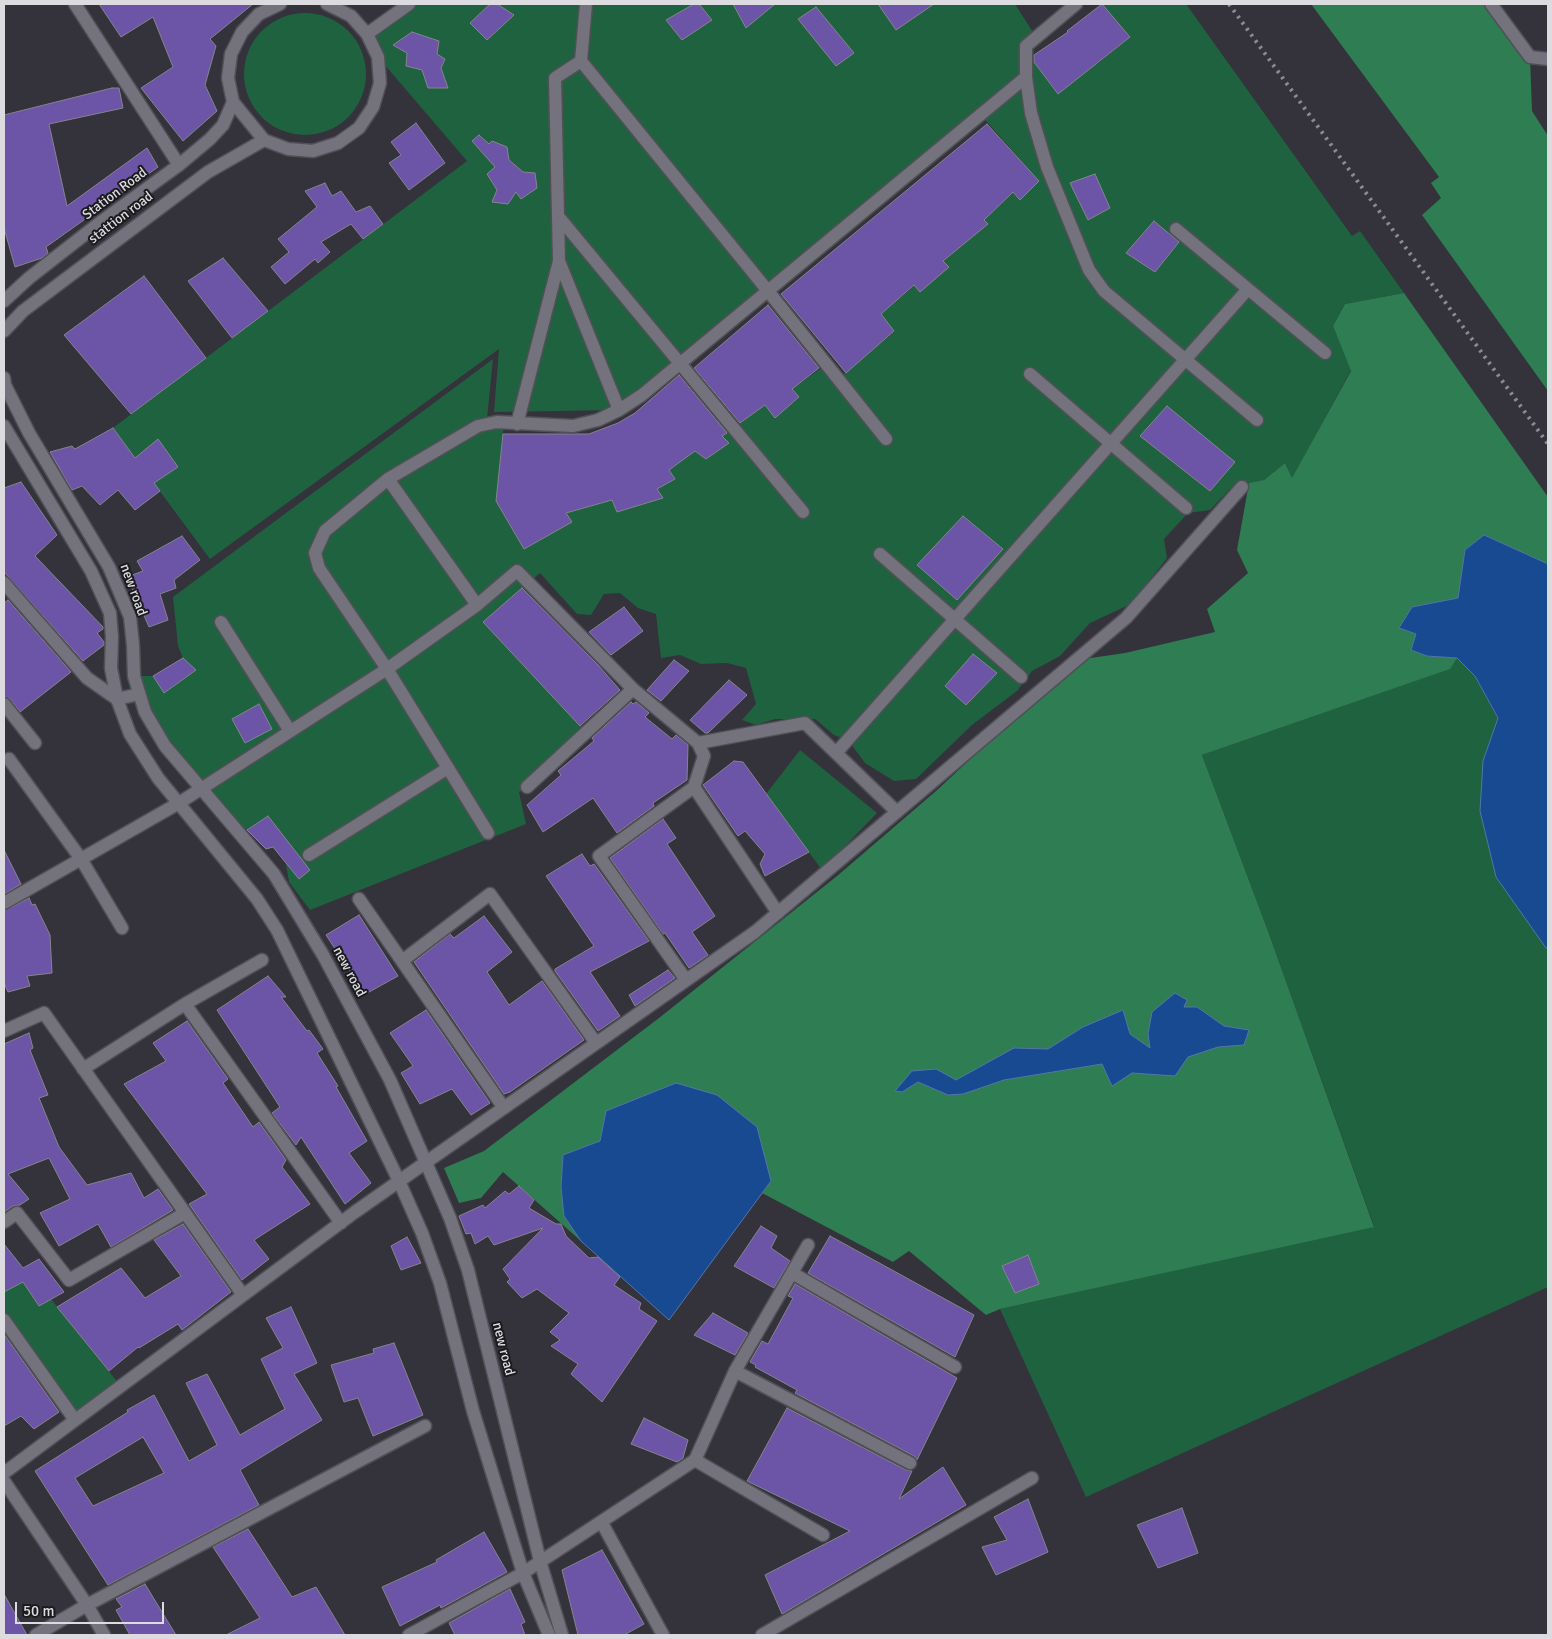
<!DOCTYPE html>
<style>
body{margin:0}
#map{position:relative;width:1552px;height:1639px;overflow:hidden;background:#34323b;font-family:Signika,sans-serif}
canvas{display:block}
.frame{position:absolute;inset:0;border:5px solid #dcdbe0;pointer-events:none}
.scale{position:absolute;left:15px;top:1602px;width:149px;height:22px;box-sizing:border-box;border:2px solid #dcdbe0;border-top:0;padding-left:6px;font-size:15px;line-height:18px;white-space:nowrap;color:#dcdbe0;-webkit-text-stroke:4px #1b1b1e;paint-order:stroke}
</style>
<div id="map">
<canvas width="1552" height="1639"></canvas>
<div class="frame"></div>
<div class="scale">50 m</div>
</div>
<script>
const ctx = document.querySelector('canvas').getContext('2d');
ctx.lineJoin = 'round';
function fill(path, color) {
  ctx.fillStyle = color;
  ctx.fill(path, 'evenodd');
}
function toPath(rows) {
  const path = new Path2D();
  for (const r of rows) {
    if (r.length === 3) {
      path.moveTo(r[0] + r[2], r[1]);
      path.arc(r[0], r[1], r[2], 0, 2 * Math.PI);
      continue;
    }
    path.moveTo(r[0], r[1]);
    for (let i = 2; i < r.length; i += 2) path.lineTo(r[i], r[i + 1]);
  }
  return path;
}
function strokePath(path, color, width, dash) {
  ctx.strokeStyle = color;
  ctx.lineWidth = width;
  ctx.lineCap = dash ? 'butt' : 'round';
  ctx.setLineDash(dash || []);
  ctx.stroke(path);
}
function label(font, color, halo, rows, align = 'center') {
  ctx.font = font + ' Signika,sans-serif';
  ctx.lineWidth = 4;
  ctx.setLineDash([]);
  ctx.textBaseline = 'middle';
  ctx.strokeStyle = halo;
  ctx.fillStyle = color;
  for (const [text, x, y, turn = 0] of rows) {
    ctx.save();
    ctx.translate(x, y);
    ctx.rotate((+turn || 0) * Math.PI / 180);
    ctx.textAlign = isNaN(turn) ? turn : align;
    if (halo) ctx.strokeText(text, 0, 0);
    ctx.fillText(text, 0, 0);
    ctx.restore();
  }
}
const green = toPath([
 [409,4,1015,4,1036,37,1026,46,1030,57,1058,94,1071,35,1097,64,1130,37,1102,4,1186,4,1352,236,1360,231,1404,293,1345,304,1333,326,1351,370,1292,479,1285,463,1264,480,1232,487,1210,510,1188,513,1164,539,1167,558,1131,604,1090,623,1060,656,1032,671,1017,691,972,725,916,779,894,781,865,763,848,740,834,735,815,719,775,719,756,725,742,720,756,704,746,668,727,663,701,664,680,655,661,658,656,614,638,608,620,593,604,594,591,615,577,614,540,573,484,622,577,722,588,731,527,787,519,792,526,824,310,910,289,882,286,864,268,816,242,833,165,746,134,676,153,676,164,693,196,670,183,658,178,646,173,597,493,359,487,419,504,423,496,501,524,549,572,522,566,513,612,500,617,512,663,498,657,489,675,479,669,470,695,451,706,459,729,443,712,426,730,413,739,424,765,405,775,417,799,398,792,389,827,364,839,378,894,332,881,314,987,224,984,220,1013,192,1020,200,1039,181,981,115,619,410,494,412,499,349,210,559,113,428,467,161,378,57,367,34],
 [1154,221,1179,242,1155,272,1127,253],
 [305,74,61],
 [1457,658,1475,676,1498,719,1483,761,1546,948,1548,948,1548,1287,1086,1497,1000,1309,1374,1226,1268,931,1202,755,1449,669],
 [800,750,877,813,822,870,766,794],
 [23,1282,39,1306,51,1299,119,1384,75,1420,4,1320,4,1292]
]);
const forest = toPath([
 [1311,4,1491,4,1530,57,1532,111,1548,136,1548,391,1422,215,1441,198,1431,183,1439,177],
 [1404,293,1548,497,1548,564,1484,535,1465,550,1458,598,1412,607,1399,628,1416,634,1411,650,1427,656,1457,658,1450,669,1202,755,1268,931,1374,1227,1000,1309,986,1315,909,1251,893,1262,762,1193,771,1181,600,1141,563,1155,561,1187,564,1216,581,1241,503,1172,481,1198,459,1203,444,1168,484,1151,659,1018,837,876,936,791,1077,660,1125,653,1215,632,1207,609,1248,573,1237,550,1249,483,1264,480,1285,463,1292,478,1351,371,1333,326,1345,304]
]);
const water = toPath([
 [1484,535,1548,564,1548,948,1546,948,1496,877,1480,811,1483,761,1498,718,1475,676,1457,658,1427,656,1411,650,1416,634,1399,628,1412,607,1458,598,1465,550,1484,535],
 [1175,993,1187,1000,1184,1007,1197,1007,1224,1026,1249,1030,1244,1045,1218,1047,1188,1057,1175,1076,1132,1073,1112,1086,1102,1064,1004,1080,963,1094,948,1095,918,1082,902,1092,895,1091,912,1071,936,1069,956,1080,1014,1048,1048,1049,1083,1027,1123,1010,1130,1034,1150,1048,1148,1034,1152,1012,1175,993],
 [676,1083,717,1095,757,1127,771,1181,669,1320,581,1241,564,1216,561,1187,563,1155,600,1141,606,1111,676,1083]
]);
const building = toPath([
 [99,4,253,4,210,39,216,46,205,85,217,111,183,141,141,88,173,67,153,17,121,37,99,4],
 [490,4,497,4,514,15,487,40,470,23,490,4],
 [694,4,699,4,712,20,682,40,666,20,694,4],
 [733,4,775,4,746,28,733,4],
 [878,4,934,4,896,30,878,4],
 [1102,4,1130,37,1058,94,1034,62,1034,55,1068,32,1067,31,1102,4],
 [816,7,854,53,836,66,798,19,816,7],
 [412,32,439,41,437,54,445,59,441,68,448,88,428,88,422,70,406,66,407,53,393,45,412,32],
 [112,88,119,88,123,108,49,124,67,206,147,148,158,167,46,247,48,253,42,258,15,267,4,228,4,115,112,88],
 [416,123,445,163,409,190,389,163,401,155,391,142,416,123],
 [987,124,1039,181,1020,200,1013,192,984,220,988,224,943,261,949,267,920,292,914,285,881,314,894,331,846,373,781,294,987,124],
 [479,135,489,144,492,141,507,147,509,160,523,172,535,173,537,188,521,199,516,192,508,204,492,202,497,190,487,174,495,167,472,141,479,135],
 [1095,174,1110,208,1088,220,1070,183,1095,174],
 [325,183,332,196,341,191,356,212,370,206,383,224,363,239,351,224,321,242,330,252,318,263,315,259,285,284,271,267,289,252,278,239,317,207,305,191,325,183],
 [1154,221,1179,242,1155,272,1126,253,1154,221],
 [223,258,268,311,232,338,188,281,223,258],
 [144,276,206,358,131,414,64,335,144,276],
 [768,305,819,368,792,389,799,397,775,418,765,405,740,423,694,368,768,305],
 [679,375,727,433,722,436,729,443,706,459,695,451,669,470,675,479,657,489,663,498,617,512,612,500,566,513,572,522,524,549,496,501,503,434,589,434,618,423,635,413,679,375],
 [1167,406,1235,462,1210,491,1140,436,1167,406],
 [113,428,135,458,158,439,178,467,154,483,160,491,135,510,118,490,100,505,82,486,72,490,50,452,72,446,75,449,113,428],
 [21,482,57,535,35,556,103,627,103,629,97,633,104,642,104,645,83,661,4,572,4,488,21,482],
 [963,516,1003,549,957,600,917,565,963,516],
 [182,536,200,560,174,580,176,588,160,594,168,620,149,627,127,577,143,571,137,561,182,536],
 [522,588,598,665,620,690,580,726,483,622,522,588],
 [8,600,71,672,20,712,10,699,4,696,4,603,8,600],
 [624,607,643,631,611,655,589,632,624,607],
 [973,654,997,673,966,705,945,686,973,654],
 [183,658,196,670,164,693,153,676,183,658],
 [674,660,689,671,661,701,647,690,674,660],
 [729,680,747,695,708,733,705,733,690,720,729,680],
 [631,702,633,704,636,702,649,713,645,717,672,739,676,735,688,745,687,780,653,803,654,806,617,833,593,798,543,832,527,805,561,775,558,771,594,741,592,738,631,702],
 [259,704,272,729,245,743,232,719,259,704],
 [734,761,743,762,809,852,765,876,760,864,765,854,745,831,738,836,703,785,734,761],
 [268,816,310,870,299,879,273,847,266,849,247,830,268,816],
 [663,819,676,838,667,844,715,916,692,932,708,955,689,968,665,933,663,934,610,858,663,819],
 [4,850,21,884,4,894,4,850],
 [582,854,590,866,594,864,649,941,590,972,620,1016,598,1031,555,971,555,969,594,946,546,876,582,854],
 [29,898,32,905,35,904,50,935,52,973,27,976,30,986,8,992,4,983,4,911,29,898],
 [359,915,398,976,360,997,350,974,351,973,326,935,359,915],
 [484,916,512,952,487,972,509,1005,542,981,584,1040,510,1092,504,1094,414,962,450,934,454,938,484,916],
 [668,970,675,978,635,1006,629,995,668,970],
 [268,976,286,997,281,997,307,1031,309,1030,323,1049,317,1053,338,1086,336,1087,367,1141,349,1153,371,1183,345,1204,301,1137,296,1145,272,1113,280,1107,217,1010,268,976],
 [426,1010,490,1103,471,1115,452,1089,420,1104,401,1073,413,1066,390,1033,426,1010],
 [187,1021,228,1079,223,1083,253,1127,259,1122,286,1160,282,1167,310,1204,254,1240,269,1259,242,1280,189,1204,207,1194,124,1084,166,1061,153,1043,187,1021],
 [29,1033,33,1048,30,1050,48,1095,39,1098,59,1147,87,1185,131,1173,144,1198,158,1189,173,1210,111,1247,98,1224,59,1246,40,1213,70,1199,49,1158,8,1174,29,1199,20,1205,13,1206,4,1212,4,1044,29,1033],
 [519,1186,534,1200,529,1208,556,1224,561,1224,566,1236,589,1258,598,1257,620,1277,614,1285,641,1303,639,1309,657,1321,602,1402,571,1374,578,1364,551,1346,560,1340,550,1332,569,1313,537,1289,522,1298,507,1282,510,1279,503,1269,543,1228,494,1245,488,1236,475,1244,471,1233,466,1234,459,1216,483,1205,485,1208,505,1191,509,1194,519,1186],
 [183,1224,231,1292,182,1330,178,1324,139,1348,138,1347,109,1371,57,1307,121,1268,145,1298,181,1276,154,1240,183,1224],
 [761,1226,777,1236,771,1248,790,1261,774,1288,734,1266,761,1226],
 [830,1236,974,1315,955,1357,808,1273,830,1236],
 [407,1237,421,1263,401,1270,391,1246,407,1237],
 [4,1244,23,1268,39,1259,64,1292,39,1306,23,1282,4,1292,4,1244],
 [1028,1255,1039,1284,1015,1293,1002,1266,1028,1255],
 [795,1284,957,1378,917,1460,914,1456,795,1393,797,1390,755,1367,756,1365,750,1362,762,1341,768,1344,793,1298,788,1296,795,1284],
 [291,1307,317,1363,294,1374,322,1420,240,1470,259,1505,108,1585,35,1471,128,1412,127,1410,154,1395,189,1461,217,1445,186,1383,207,1374,240,1435,285,1409,261,1359,283,1348,266,1318,291,1307],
 [143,1437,164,1473,93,1506,75,1478,143,1437],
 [713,1313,748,1333,735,1355,694,1335,713,1313],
 [4,1334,59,1412,34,1429,21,1416,4,1426,4,1334],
 [394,1343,423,1415,373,1436,358,1398,344,1402,331,1365,374,1353,373,1349,394,1343],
 [787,1408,906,1470,912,1471,899,1499,943,1467,966,1505,782,1614,765,1575,850,1531,747,1481,787,1408],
 [644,1418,688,1440,683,1458,677,1462,631,1444,644,1418],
 [1028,1499,1048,1552,996,1575,982,1547,1007,1540,994,1517,1028,1499],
 [1182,1508,1198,1553,1158,1568,1137,1525,1182,1508],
 [248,1529,292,1597,316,1587,345,1635,226,1635,260,1618,213,1547,248,1529],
 [484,1532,507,1572,441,1608,440,1605,400,1626,382,1587,437,1562,436,1560,484,1532],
 [602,1550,644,1624,624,1635,578,1635,562,1570,602,1550],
 [145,1584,176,1635,130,1635,116,1610,122,1607,116,1599,145,1584],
 [510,1589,525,1622,521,1624,525,1635,455,1635,449,1623,510,1589],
 [4,1594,27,1635,4,1635,4,1594]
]);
const street = toPath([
 [75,4,179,165],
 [586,4,581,61,768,291,886,439],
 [1491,4,1530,57,1548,59],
 [581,61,555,78,559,261,619,410,642,395,1026,77,1026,46,1076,4],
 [1026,77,1031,113,1047,167,1089,270,1104,291,1257,420],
 [558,216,803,512],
 [1176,229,1325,353],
 [1030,374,1186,508],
 [517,424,559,261],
 [880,554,1021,677],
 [4,583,87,678,117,699,139,694],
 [477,605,517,571,633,689,698,743,704,756,694,787],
 [221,622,290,731],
 [4,704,35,743],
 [698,743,805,723,897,812],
 [836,753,1248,289],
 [9,759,81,859,122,928],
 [527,787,633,689],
 [488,833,387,669,319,568,315,553,325,531,388,479,478,426,497,422,573,426,598,420,619,410],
 [309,855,448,768],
 [359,899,504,1108],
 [4,903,179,803,387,669,477,605,388,479],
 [402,961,490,894,596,1043],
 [686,980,599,856,694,787,778,913],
 [185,1004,262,960],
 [4,1031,44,1013,243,1295],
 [83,1069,185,1004,341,1223],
 [4,1222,17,1213,69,1280,185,1213],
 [792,1273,955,1367],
 [4,1320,75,1420],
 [735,1371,910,1463],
 [695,1460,823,1535],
 [4,1473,355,1212,755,932,1126,618,1242,487],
 [4,1481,87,1605,104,1635],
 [602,1523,663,1635],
 [36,1635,87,1605,425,1426],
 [409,1635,523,1573,695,1460,735,1371,808,1245],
 [762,1635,1032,1478]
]);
const secondary = toPath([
 [280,4,259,14,242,32,231,54,228,78,233,102,264,140,288,149,313,151,338,143,359,128,373,107,380,83,378,57,367,34,351,16,327,4],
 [367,34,409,4],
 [4,301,29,278,102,221,179,165,210,139,223,125,233,102],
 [4,331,23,311,208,172,264,140],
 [4,378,5,385,29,433,109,567,130,617,133,645,134,676,145,712,165,746,274,874,323,955,390,1080,450,1218,468,1270,540,1561,562,1635],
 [4,426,91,571,110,613,112,637,111,668,117,699,130,734,158,778,257,899,277,930,399,1181,422,1233,440,1283,473,1411,523,1573,549,1635]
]);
const rail = toPath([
 [1229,4,1548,444]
]);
const streetNames = [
 ["Station Road",115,194,-37],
 ["stattion road",121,218,-37],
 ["new road",133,590,70],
 ["new road",349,972,62],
 ["new road",503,1349,76]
];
fill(green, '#1f623f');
fill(forest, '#2e7d53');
fill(water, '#184a91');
strokePath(water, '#5376a9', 1);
fill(building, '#6c54a6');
strokePath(building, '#86848e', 1);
strokePath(street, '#525057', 15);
strokePath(secondary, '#525057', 15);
strokePath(street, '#74727c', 12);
strokePath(secondary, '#74727c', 12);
strokePath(rail, '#8d8b92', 4, [2.5, 5]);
label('14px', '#dcdbe0', '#1b1b1e', streetNames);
</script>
